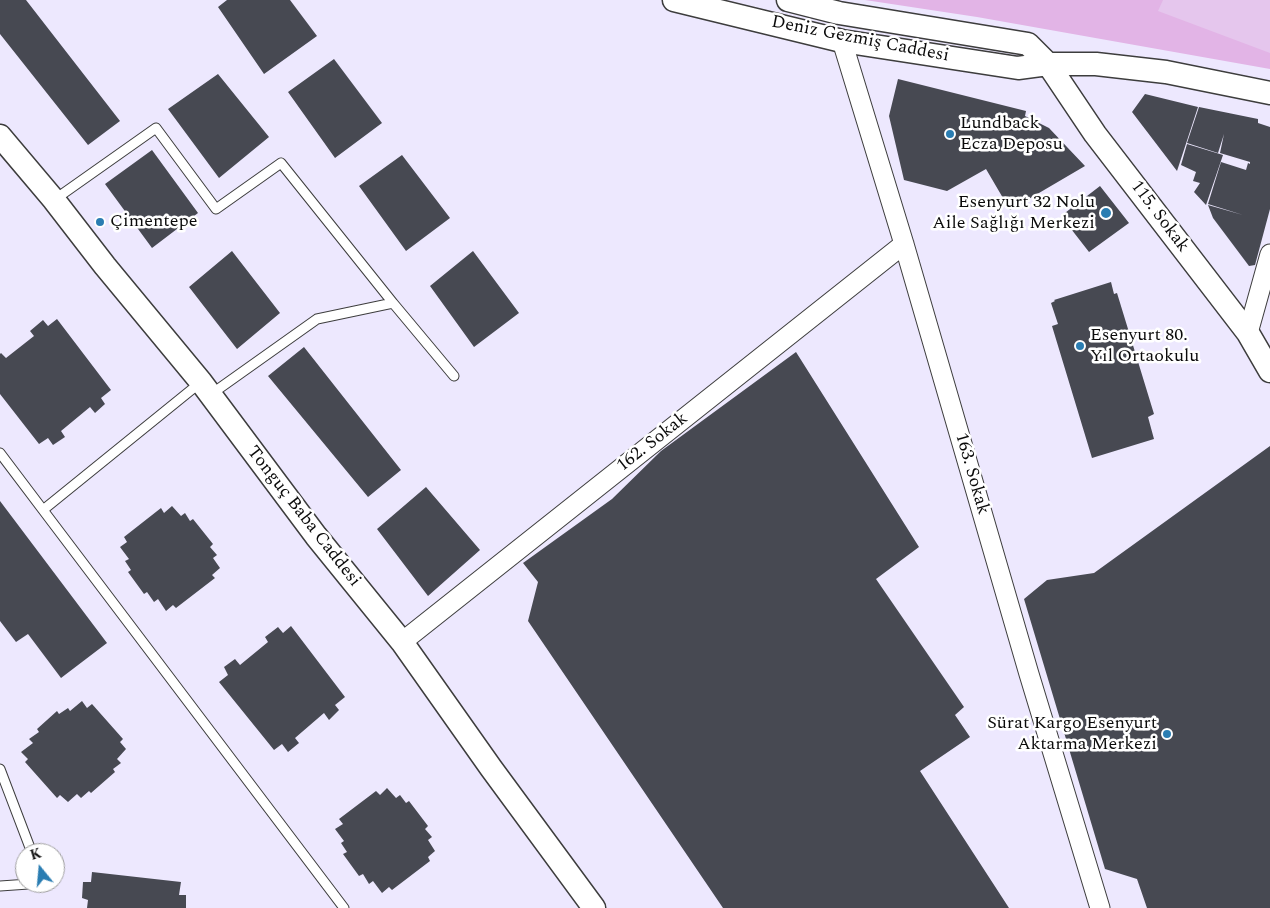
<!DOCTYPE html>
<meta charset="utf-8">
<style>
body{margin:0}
#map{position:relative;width:1270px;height:908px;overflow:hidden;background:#ede8fe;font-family:Spectral,serif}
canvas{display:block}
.north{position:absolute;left:15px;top:843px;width:50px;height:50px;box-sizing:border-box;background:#fff;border:1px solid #9d9d9d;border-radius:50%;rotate:343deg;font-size:14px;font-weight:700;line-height:20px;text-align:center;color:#0a0a0a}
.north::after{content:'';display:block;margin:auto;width:18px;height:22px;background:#2a7db2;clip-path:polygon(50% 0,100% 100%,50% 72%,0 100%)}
</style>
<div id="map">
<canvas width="1270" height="908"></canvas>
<div class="north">K</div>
</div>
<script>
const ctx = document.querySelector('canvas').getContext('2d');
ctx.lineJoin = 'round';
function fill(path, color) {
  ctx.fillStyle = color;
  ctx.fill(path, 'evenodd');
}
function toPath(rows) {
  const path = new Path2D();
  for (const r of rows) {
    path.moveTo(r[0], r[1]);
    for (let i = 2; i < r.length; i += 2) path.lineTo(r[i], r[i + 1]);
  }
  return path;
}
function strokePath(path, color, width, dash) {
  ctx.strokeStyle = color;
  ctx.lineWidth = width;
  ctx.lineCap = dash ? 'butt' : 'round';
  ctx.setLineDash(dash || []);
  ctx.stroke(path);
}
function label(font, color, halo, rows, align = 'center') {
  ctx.font = font + ' Spectral,serif';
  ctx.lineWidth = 5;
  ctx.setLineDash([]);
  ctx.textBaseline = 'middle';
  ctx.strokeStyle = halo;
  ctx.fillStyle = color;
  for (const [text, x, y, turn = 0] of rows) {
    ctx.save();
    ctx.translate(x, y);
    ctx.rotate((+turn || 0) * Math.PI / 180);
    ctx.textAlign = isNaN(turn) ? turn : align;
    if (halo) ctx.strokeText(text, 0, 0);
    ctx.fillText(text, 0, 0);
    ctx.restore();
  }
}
const green = toPath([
 [865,0,1270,0,1270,69,977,17]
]);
const pitch = toPath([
 [1163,0,1270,0,1270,53,1158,11]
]);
const building = toPath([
 [0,0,26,0,120,121,88,145,0,34],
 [227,0,290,0,317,36,264,74,218,7],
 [334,59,382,123,335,158,288,92],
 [218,74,269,137,219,178,168,109],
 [898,79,1026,111,1025,116,1049,128,1085,166,1010,210,986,169,947,191,904,180,889,116],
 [1145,94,1198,107,1177,171,1132,112],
 [1199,107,1258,119,1258,123,1270,127,1270,209,1255,265,1249,266,1213,218,1208,205,1243,215,1208,204,1221,162,1246,170,1248,163,1250,164,1250,162,1220,153,1224,134,1218,153,1187,143],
 [1187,144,1223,155,1206,205,1194,192,1200,183,1193,181,1196,172,1181,165],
 [152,150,198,213,152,248,105,184],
 [402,155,450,218,406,251,359,186],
 [1100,186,1129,223,1089,252,1061,216],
 [232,251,280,313,237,349,189,287],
 [473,251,519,313,474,347,430,286],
 [1111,282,1114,294,1117,293,1154,414,1148,417,1154,439,1092,458,1052,326,1058,324,1051,303,1055,301,1054,300],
 [57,319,111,390,101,398,105,404,95,413,90,407,61,431,65,437,53,445,48,438,39,444,0,394,0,354,1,353,6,358,34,336,30,331,43,320,48,326],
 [304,347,401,470,368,497,268,376],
 [796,352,919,547,876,579,964,707,955,715,970,737,920,771,1009,908,723,908,528,621,538,582,523,563,612,499,661,451],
 [1270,446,1270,908,1147,908,1137,879,1105,869,1024,599,1047,580,1094,573],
 [426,487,480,550,428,596,377,529],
 [0,501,107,643,61,678,28,634,16,642,0,621],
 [172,506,181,516,185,513,190,521,193,519,213,544,210,547,217,555,213,558,220,568,212,575,215,578,176,608,173,605,166,611,158,599,154,602,147,592,144,594,128,572,131,570,125,561,129,559,120,547,127,542,124,537,161,508,164,513],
 [291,626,345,697,335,705,339,710,329,720,324,713,295,738,299,743,288,752,282,744,274,750,219,682,228,675,224,667,235,659,240,665,268,642,265,637,278,627,283,633],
 [82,701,87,708,92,704,123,739,120,742,126,749,117,759,121,763,113,769,115,772,91,793,89,791,81,798,77,794,68,802,60,795,57,798,25,762,28,759,21,752,33,743,29,739,39,732,37,729,57,711,59,714,68,708,70,711],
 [387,788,396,798,400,795,406,803,409,801,428,826,425,829,432,837,428,840,435,851,428,857,430,861,392,890,389,887,382,893,373,881,369,884,363,874,359,876,343,854,347,852,341,843,344,841,335,829,343,824,339,819,376,791,380,795],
 [92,872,181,882,179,895,186,895,186,908,87,908,88,900,82,898,83,882,91,882]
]);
const service = toPath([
 [54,200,156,128,216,209,281,163,393,303],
 [210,395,317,319,393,303,454,376],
 [0,453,43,510,201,382],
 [43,510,344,908],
 [0,769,32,853],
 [0,886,43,883]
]);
const minor = toPath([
 [842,41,904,244,1029,674,1100,908],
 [1248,333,1270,254],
 [402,642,904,244]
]);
const tertiary = toPath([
 [674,0,842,41,1018,68,1048,64,1096,64,1166,72,1270,93],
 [788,0,839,13,1028,44,1048,64,1095,134,1248,333,1270,371],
 [0,136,54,200,105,266,201,382,316,536,402,642,491,768,594,908]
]);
const markers = [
 [950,134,5,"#2a7db2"],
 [1106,213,6,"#2a7db2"],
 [100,222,5,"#2a7db2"],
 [1080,346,5,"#2a7db2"],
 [1167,734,5,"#2a7db2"]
];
const streetNames = [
 ["Deniz Gezmiş Caddesi",860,40,11],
 ["115. Sokak",1159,217,53],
 ["162. Sokak",653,443,-38],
 ["163. Sokak",971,474,74],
 ["Tonguç Baba Caddesi",303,517,52]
];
const poiNames = [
 ["Lundback",960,124],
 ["Ecza Deposu",960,145],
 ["Esenyurt 32 Nolu",1095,203,"right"],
 ["Aile Sağlığı Merkezi",1095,224,"right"],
 ["Çimentepe",110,222],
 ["Esenyurt 80.",1090,336],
 ["Yıl Ortaokulu",1090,357],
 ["Sürat Kargo Esenyurt",1157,724,"right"],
 ["Aktarma Merkezi",1157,745,"right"]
];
fill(green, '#e2b4e6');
fill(pitch, '#e5c6ed');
fill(building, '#474952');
strokePath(service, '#3d3d3d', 11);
strokePath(minor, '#3d3d3d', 21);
strokePath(tertiary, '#3d3d3d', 25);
strokePath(service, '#fff', 9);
strokePath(minor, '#fff', 19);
strokePath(tertiary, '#fff', 22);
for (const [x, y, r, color] of markers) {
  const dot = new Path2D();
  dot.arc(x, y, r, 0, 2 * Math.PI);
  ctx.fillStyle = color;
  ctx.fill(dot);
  strokePath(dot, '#fff', 2);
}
label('18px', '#0a0a0a', '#fff', streetNames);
label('18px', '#0a0a0a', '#fff', poiNames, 'left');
</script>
